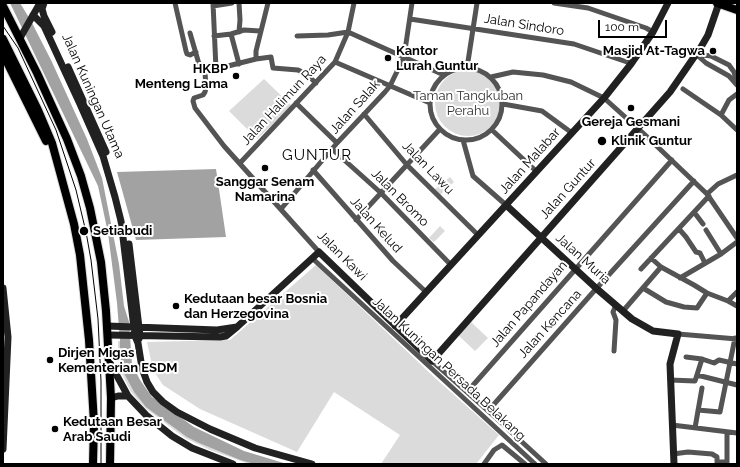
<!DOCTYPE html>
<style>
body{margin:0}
#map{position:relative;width:740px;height:467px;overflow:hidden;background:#fff;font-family:Raleway,sans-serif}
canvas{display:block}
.frame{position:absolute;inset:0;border:4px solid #000;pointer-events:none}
.scale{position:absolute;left:598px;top:20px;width:69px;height:18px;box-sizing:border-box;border:2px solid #000;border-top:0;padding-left:5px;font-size:12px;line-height:14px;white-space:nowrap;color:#000;-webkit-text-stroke:3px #fff;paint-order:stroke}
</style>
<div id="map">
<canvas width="740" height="467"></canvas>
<div class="frame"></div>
<div class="scale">100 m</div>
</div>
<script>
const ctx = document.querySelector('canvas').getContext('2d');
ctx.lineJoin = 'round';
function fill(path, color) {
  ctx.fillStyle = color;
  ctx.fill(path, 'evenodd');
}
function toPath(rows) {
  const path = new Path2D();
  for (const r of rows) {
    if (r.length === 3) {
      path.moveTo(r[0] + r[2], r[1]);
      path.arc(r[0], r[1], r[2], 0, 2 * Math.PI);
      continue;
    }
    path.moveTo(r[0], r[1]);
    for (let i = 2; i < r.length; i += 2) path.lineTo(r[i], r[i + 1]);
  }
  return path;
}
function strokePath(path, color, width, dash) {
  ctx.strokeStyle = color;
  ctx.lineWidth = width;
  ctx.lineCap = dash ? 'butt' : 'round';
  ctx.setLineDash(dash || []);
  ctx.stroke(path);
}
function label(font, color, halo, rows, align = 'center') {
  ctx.font = font + ' Raleway,sans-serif';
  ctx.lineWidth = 4;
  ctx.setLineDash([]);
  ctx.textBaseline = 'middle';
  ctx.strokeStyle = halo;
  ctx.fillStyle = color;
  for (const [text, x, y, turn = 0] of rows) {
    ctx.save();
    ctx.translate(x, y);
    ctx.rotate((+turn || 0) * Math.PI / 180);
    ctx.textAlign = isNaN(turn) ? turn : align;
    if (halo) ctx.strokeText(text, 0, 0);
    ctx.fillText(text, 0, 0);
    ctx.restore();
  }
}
const green = toPath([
 [468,103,33],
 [264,79,292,106,257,139,229,111],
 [450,177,454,182,440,195,435,189],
 [440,226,445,231,434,242,429,238],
 [316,265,435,378,499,435,476,464,381,464,400,435,334,392,297,452,200,409,163,385,153,370,147,342,230,340],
 [471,322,488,338,475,351,458,335],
 [118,341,120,341,119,364,134,392,199,443,240,460,254,464,249,464,210,450,185,438,145,408,131,392,118,366]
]);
const water = toPath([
 [10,3,20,3,31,21,51,60,87,139,102,178,119,264,124,306,129,322,132,364,140,380,152,397,194,427,244,451,287,464,254,464,240,460,199,443,187,437,146,407,134,392,119,364,120,341,117,303,108,233,98,186],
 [216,169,226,237,136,240,117,172]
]);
const street = toPath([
 [175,3,186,51,187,54,190,55,196,52],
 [213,3,216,69],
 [554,3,588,8,646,28,653,32],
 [213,6,232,3],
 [410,19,574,44,627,62,631,64],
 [239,32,240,20,239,3],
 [190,33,201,71,204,72,256,59,271,57,273,68,298,70,306,74,316,83],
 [214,36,231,34],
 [297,36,328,35,348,32,444,75],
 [697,55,706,63,729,76,737,85],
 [699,57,703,55,711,56,729,65,734,72,736,80,735,83],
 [256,59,256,51,268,3],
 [335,62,430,103],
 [239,64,231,34,244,30,260,31],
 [466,104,36],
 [467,68,477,3],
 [205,72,206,88,205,92,203,95,194,98,193,101,195,108,224,146,319,252],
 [491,77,513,72,543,75,571,82,604,98,643,133,707,194,737,238],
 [683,89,721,115,737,130],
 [296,103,337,143],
 [503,104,542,111,572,133],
 [364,114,407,165,478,235],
 [721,115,729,100,737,94],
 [492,130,537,172],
 [463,140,473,176,506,205],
 [332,149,381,193,451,265],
 [240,163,335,62,348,32,354,3],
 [313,170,393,261,426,292],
 [707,194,718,184,737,175],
 [281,209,337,143,385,92,390,86,404,57,412,3],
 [694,212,703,224],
 [356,220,440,129],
 [679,229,686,237,696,252,700,253,705,263],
 [706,230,721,254],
 [312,258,535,464],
 [651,258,661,267,694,285,707,293,728,301,737,306],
 [641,269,709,196],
 [680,278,721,254,737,242],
 [643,288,666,302,684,307,697,308,707,293],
 [728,301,737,292],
 [623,311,661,267],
 [678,334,737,339],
 [614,351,616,320,613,312,616,305],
 [686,357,702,359,714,363,719,360,737,364],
 [432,361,505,426],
 [697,375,737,385],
 [670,380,695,381,702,359],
 [467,392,672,160],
 [698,410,720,412,735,338],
 [488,411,595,290,694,181],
 [672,425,737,433],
 [695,428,702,388],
 [509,430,546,464],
 [673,454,688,452,712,454,717,457,717,462,727,462],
 [484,464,494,450,502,445,525,464],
 [727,464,727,432]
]);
const secondary = toPath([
 [44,3,42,9,44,16,52,32],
 [33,15,44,26,80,104,103,156,115,197,121,221,135,336,138,343,142,368,147,382,153,392,163,402,177,412,210,429,255,448,312,464],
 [20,38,40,3],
 [68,67,106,152],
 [506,205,597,289,632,319,653,331,678,334,670,364,674,464],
 [129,244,140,336,139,339],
 [3,288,8,337,3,449],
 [107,326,217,330,237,327],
 [395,326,604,98,631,64,653,32,668,3],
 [108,335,220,337,226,336,237,327,319,252,432,361,670,92,701,47,708,35,719,3],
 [110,363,128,396,146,415,172,436,192,448,233,464],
 [111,398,118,396,128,396]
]);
const primary = toPath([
 [717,3,737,10],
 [3,6,37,73,67,139,81,176,90,208,101,262,106,311,111,398,110,464],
 [3,39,38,110,52,143,74,224,80,255,89,340,94,423,93,464],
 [3,54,46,141]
]);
const tram = toPath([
 [3,26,18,48,56,130,76,190,86,232,91,260,98,319,101,381,101,464]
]);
const markers = [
 [713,51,4,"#000"],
 [388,58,4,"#000"],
 [236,76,4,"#000"],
 [631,108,4,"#000"],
 [602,141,5,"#000"],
 [265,168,4,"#000"],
 [84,231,5,"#000"],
 [176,306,4,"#000"],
 [50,360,4,"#000"],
 [55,429,4,"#000"]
];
const streetNames = [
 ["Jalan Sindoro",524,25,9],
 ["Jalan Kuningan Utama",93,96,66],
 ["Jalan Halimun Raya",284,100,-47],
 ["Jalan Salak",355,107,-48],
 ["Jalan Malabar",530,161,-48],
 ["Jalan Lawu",428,168,46],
 ["Jalan Guntur",568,189,-48],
 ["Jalan Bromo",400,198,45],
 ["Jalan Kelud",376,225,48],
 ["Jalan Kawi",342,256,45],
 ["Jalan Muria",583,259,42],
 ["Jalan Papandayan",529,304,-49],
 ["Jalan Kencana",550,324,-48],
 ["Jalan Kuningan Persada Belakang",449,369,43]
];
const poiNames = [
 ["Kantor",396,51],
 ["Lurah Guntur",396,66],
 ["Masjid At-Tagwa",705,51,"right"],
 ["HKBP",228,69,"right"],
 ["Menteng Lama",228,84,"right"],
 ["Gereja Gesmani",631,122,"center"],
 ["Klinik Guntur",611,141],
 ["Sanggar Senam",265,182,"center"],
 ["Namarina",265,197,"center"],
 ["Setiabudi",93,231],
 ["Kedutaan besar Bosnia",184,299],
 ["dan Herzegovina",184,314],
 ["Dirjen Migas",58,353],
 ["Kementerian ESDM",58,368],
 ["Kedutaan Besar",63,422],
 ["Arab Saudi",63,437]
];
const parkNames = [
 ["Taman Tangkuban",468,96],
 ["Perahu",468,111]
];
const quarterNames = [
 ["GUNTUR",317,155]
];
fill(green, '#dbdbdb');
fill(water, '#a2a2a2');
strokePath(primary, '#dbdbdb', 10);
strokePath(street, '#545454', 5);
strokePath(secondary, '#212121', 7);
strokePath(primary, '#000', 8);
strokePath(tram, '#000', 1);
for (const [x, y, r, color] of markers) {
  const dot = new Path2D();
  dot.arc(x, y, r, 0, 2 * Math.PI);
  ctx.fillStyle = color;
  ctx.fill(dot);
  strokePath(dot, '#fff', 1.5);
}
label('13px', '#000', '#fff', streetNames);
label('bold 13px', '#000', '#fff', poiNames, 'left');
label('13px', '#323232', '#fff', parkNames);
ctx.letterSpacing = '1px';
label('15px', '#000', '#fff', quarterNames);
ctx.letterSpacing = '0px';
</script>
